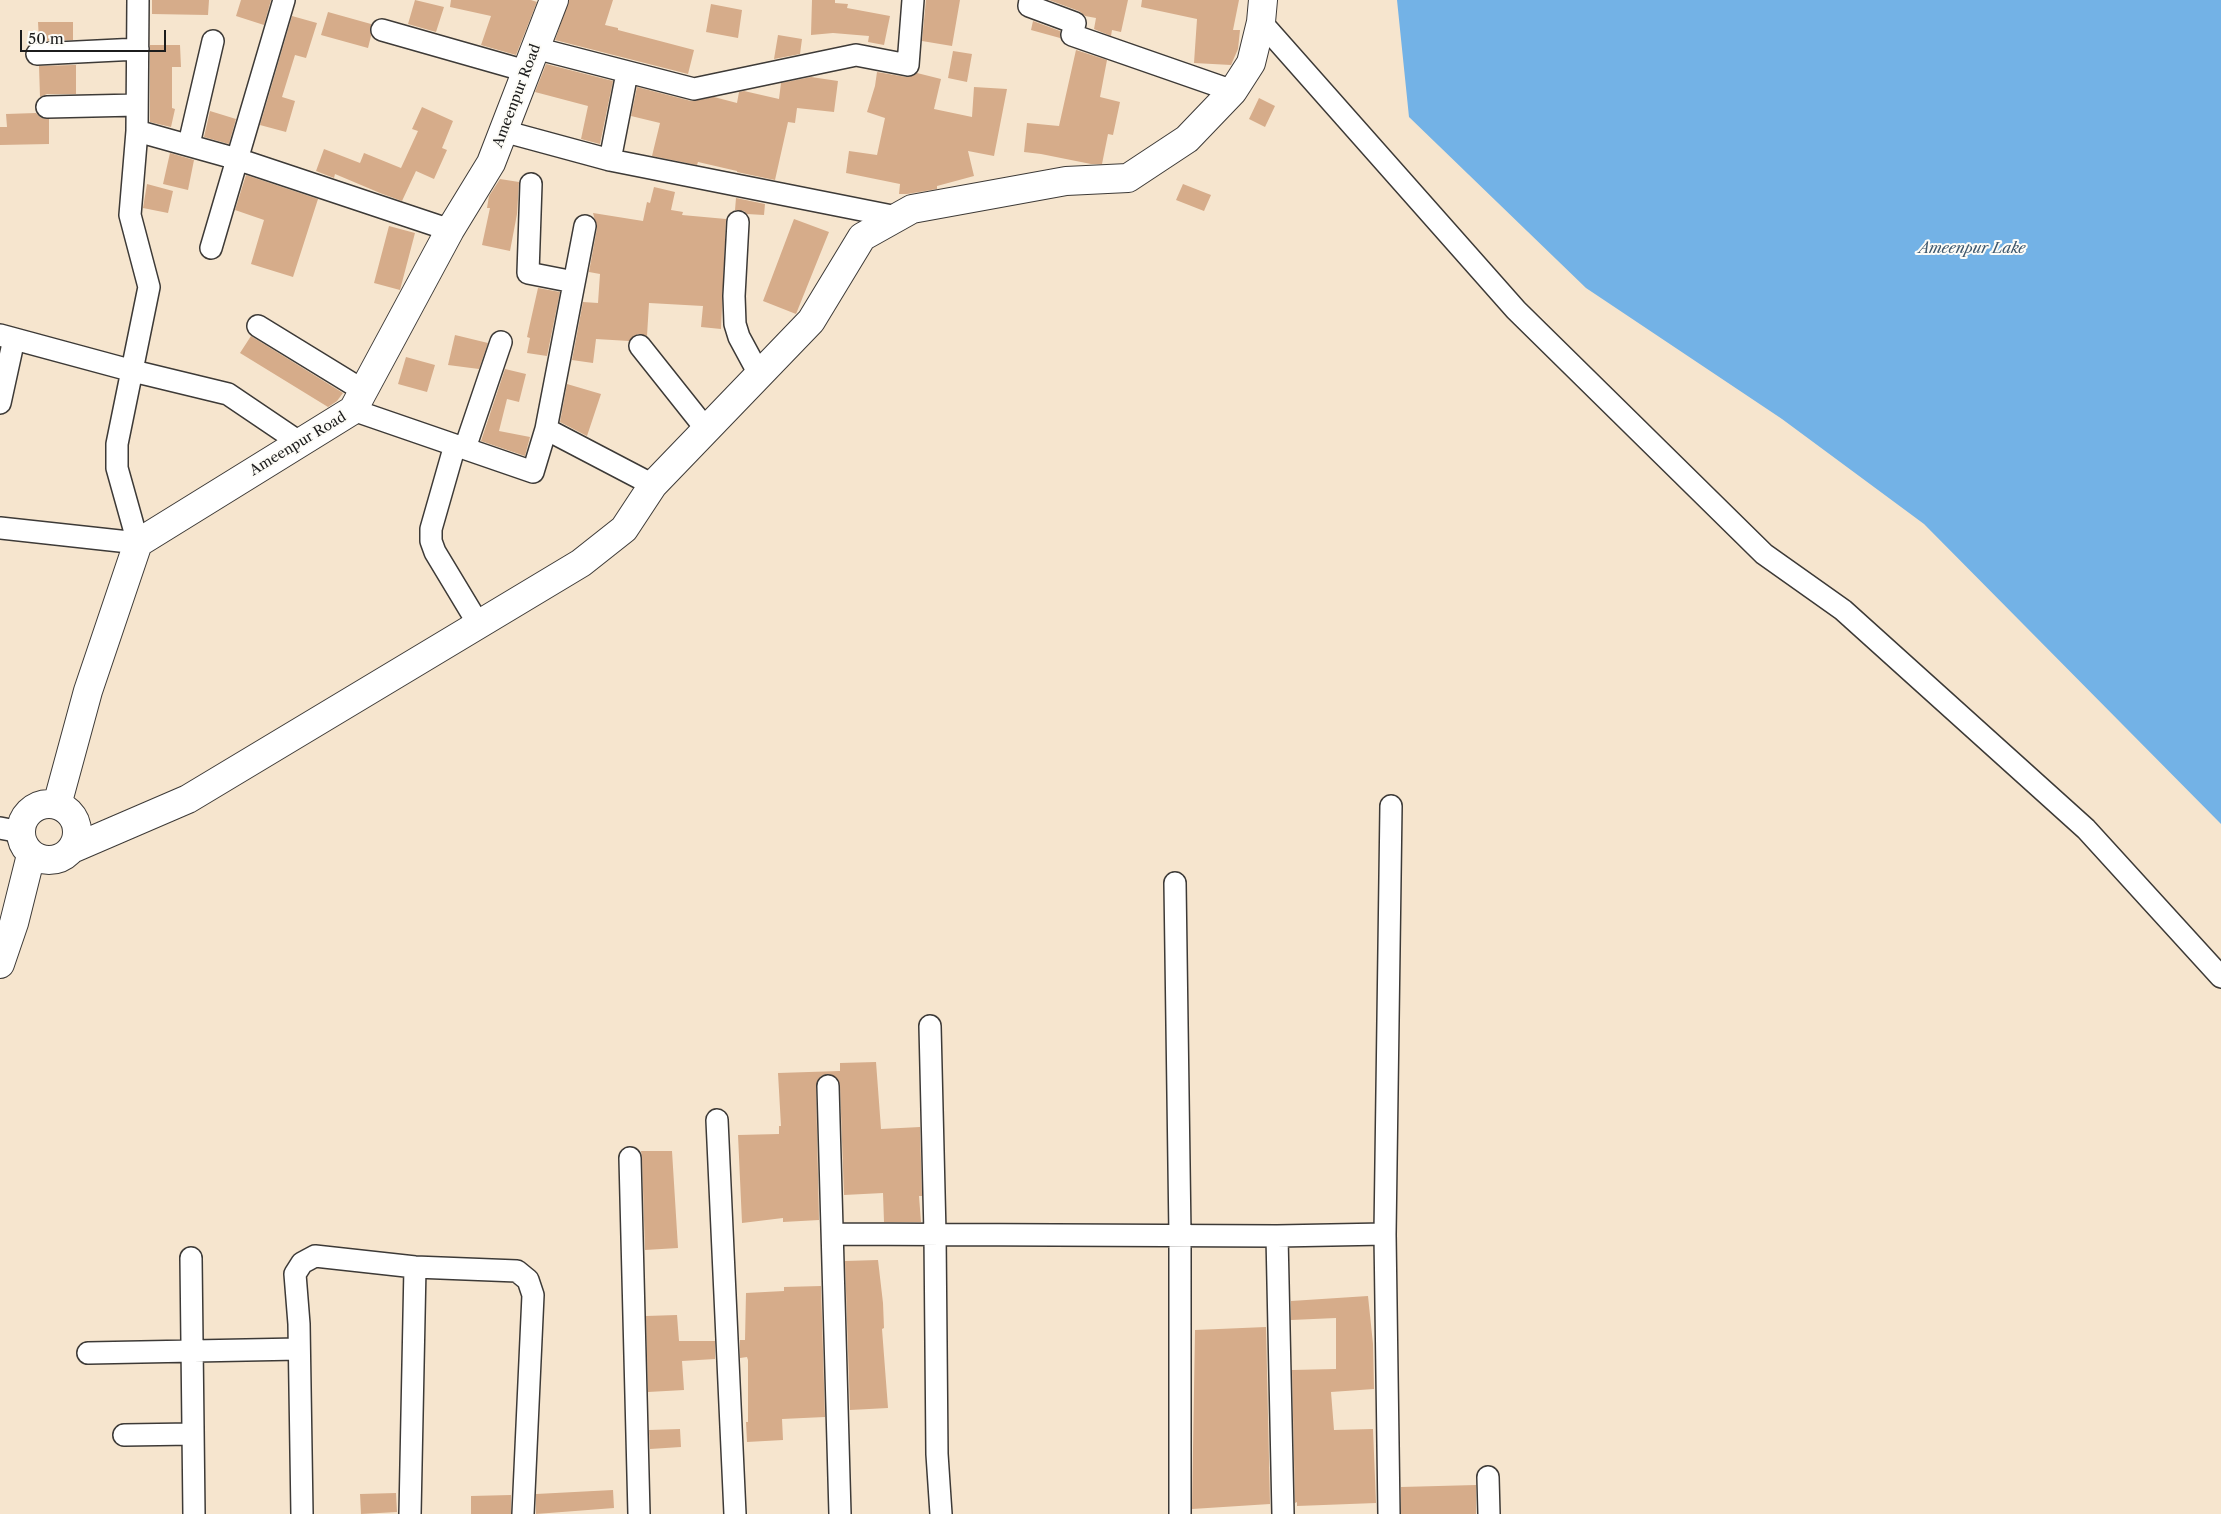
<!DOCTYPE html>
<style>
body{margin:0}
#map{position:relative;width:2221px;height:1514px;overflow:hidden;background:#f6e5ce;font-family:"Libre Caslon Text",serif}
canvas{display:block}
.scale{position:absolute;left:20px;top:30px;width:146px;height:22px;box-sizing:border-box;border:2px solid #1c1c1c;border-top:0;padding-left:6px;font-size:15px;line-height:18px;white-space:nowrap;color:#1c1c1c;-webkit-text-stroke:4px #fdfcf7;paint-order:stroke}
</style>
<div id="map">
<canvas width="2221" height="1514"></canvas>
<div class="scale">50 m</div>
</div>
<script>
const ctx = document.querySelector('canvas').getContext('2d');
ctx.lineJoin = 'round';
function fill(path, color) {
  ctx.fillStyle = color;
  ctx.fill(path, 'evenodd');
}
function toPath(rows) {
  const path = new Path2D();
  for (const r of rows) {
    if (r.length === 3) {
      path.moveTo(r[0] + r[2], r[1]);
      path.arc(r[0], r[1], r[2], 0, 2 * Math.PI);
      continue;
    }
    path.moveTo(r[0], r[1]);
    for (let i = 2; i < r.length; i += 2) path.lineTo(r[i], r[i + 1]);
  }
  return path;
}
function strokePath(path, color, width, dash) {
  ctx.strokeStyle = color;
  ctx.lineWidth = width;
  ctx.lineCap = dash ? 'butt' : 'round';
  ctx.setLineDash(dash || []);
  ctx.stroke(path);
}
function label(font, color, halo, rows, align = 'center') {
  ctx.font = font + ' "Libre Caslon Text",serif';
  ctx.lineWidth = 4;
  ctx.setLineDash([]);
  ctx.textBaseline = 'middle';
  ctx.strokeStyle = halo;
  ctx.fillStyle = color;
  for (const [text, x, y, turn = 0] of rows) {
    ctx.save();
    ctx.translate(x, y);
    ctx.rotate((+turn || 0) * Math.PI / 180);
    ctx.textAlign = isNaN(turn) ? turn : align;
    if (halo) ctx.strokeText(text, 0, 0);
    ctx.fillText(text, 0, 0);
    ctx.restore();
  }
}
const water = toPath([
 [1397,0,2221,0,2221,824,1924,524,1782,419,1586,288,1409,117]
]);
const building = toPath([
 [152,0,209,0,208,15,152,14],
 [241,0,271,0,264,25,236,16],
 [415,0,444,7,436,32,408,24],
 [451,0,531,0,537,2,516,55,481,45,491,16,450,7],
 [569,0,613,0,605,25,618,28,618,30,694,50,688,74,555,40],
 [812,0,835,0,835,3,848,4,847,8,890,16,884,45,868,42,869,36,833,33,811,35],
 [926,0,960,0,952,46,922,41],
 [1049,0,1128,0,1121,32,1112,30,1111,36,1094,29,1096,18,1085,16,1079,11],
 [1142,0,1239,0,1233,30,1240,30,1238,49,1231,65,1194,63,1197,19,1141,7],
 [711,4,742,10,738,38,706,32],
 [328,12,371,24,371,36,368,48,321,35],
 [292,16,317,23,306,58,295,55,282,97,295,101,286,132,260,125],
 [1033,21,1060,31,1060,38,1031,30],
 [38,22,73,22,73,40,39,41],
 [778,35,802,39,800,54,774,59],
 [150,45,180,45,181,67,172,67,172,108,175,109,171,127,150,122],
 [1076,50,1107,60,1100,97,1120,102,1113,135,1108,134,1102,164,1091,164,1041,154,1024,152,1027,123,1059,126],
 [953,51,972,54,967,82,948,78],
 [546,64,613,81,600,144,581,139,588,106,535,92],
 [74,65,76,65,76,94,47,94,40,97,39,66],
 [877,72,906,77,917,73,941,79,934,109,972,117,974,87,1007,89,994,156,968,151,974,176,937,186,937,189,907,194,899,194,900,184,846,173,849,151,877,155,885,118,867,112,875,86],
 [811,77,838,81,834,112,797,108,795,123,788,122,775,180,737,172,737,171,698,162,697,165,652,156,660,123,631,116,637,87,691,101,714,97,737,103,739,92,744,91,779,99,781,83],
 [1259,98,1275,106,1265,127,1249,119],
 [422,107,453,121,442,148,447,150,434,179,416,171,402,201,380,193,335,174,334,178,316,171,324,149,360,163,364,153,401,168,418,131,412,129],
 [210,111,236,119,229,144,204,137],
 [36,113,41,118,49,119,49,144,0,145,0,127,7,127,6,114],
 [170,153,194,160,188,190,163,184],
 [246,175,318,199,293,277,251,264,264,220,235,210],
 [500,179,519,182,517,214,510,251,482,245,490,208,487,208,489,196],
 [147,184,173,191,168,213,143,208],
 [1183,184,1211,195,1204,211,1176,200],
 [654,187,675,192,671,210,683,212,682,215,726,219,721,329,701,327,703,306,649,303,647,336,638,334,629,341,596,339,593,363,572,360,583,302,598,303,600,274,589,272,597,228,593,213,643,221,647,202,650,203],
 [736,198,765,204,764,215,747,214,744,211,735,210],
 [794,219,829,232,796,314,763,301],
 [389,226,415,233,400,290,374,283],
 [538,288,560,292,547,356,527,353,530,338,527,337],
 [455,335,488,343,479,369,448,365],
 [251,336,343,393,337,401,328,407,240,353],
 [406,357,435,365,427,392,398,384],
 [505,369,526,374,519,402,507,399,499,431,530,437,525,456,481,441],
 [567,384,601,394,587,436,560,422],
 [876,1062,881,1129,920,1127,922,1196,919,1196,921,1222,884,1222,883,1193,844,1195,840,1086,838,1079,828,1074,821,1076,816,1086,819,1220,783,1222,783,1218,742,1223,738,1135,779,1134,779,1126,781,1126,778,1073,840,1071,840,1063],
 [641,1151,672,1151,678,1248,645,1250,642,1158],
 [878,1260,883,1303,884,1328,882,1329,888,1408,850,1410,845,1261],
 [821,1286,825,1417,782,1419,783,1440,747,1442,746,1422,748,1422,748,1360,747,1357,740,1358,740,1340,745,1340,746,1293,784,1291,784,1287],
 [1368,1296,1373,1344,1374,1389,1331,1392,1334,1430,1373,1429,1376,1503,1297,1506,1297,1502,1295,1503,1292,1370,1336,1369,1336,1318,1291,1320,1291,1301],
 [677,1315,679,1341,715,1341,715,1359,682,1361,684,1390,648,1392,646,1316],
 [1266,1327,1270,1504,1192,1509,1195,1330],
 [680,1429,681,1447,650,1449,649,1430],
 [1476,1485,1476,1514,1401,1514,1401,1487],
 [613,1490,614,1508,536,1514,536,1494],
 [396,1493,397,1512,361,1514,360,1494],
 [511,1495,511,1514,471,1514,471,1496]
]);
const street = toPath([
 [1030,0,1029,6,1075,23,1072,35,1233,91],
 [1261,22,1516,310,1764,554,1843,610,2086,829,2221,977],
 [382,30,526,71],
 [535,48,694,89,856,55,908,65,913,0],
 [37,54,138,49],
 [627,73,610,160,897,217],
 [47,107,137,105],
 [137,131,237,159,450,230],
 [503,131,610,160],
 [189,144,213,41],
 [531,184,528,273,574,282],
 [738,222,734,296,735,324,739,337,759,374],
 [211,248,284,0],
 [258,326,364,391],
 [0,335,133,371,228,394,299,442],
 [640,346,706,429],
 [0,403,14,339],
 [353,410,533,472,546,429,585,226],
 [546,429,653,485],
 [455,445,431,529,431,541,435,552,479,625],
 [465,448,501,342],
 [0,528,138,543,117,468,117,444,149,287,130,215,137,131,138,0],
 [0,828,21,832],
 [1175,883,1180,1235,1180,1514],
 [930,1026,935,1234,937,1454,941,1514],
 [828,1086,840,1514],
 [717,1120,735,1514],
 [630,1158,639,1514],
 [833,1234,1277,1236,1385,1234],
 [1277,1236,1283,1514],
 [191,1258,194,1514],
 [88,1353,299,1349],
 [124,1435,193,1434],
 [1488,1477,1489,1514],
 [302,1514,299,1324,295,1274,302,1263,315,1256,415,1267,517,1271,528,1280,533,1295,523,1514],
 [410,1514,415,1267],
 [1389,1514,1385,1234,1391,806]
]);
const secondary = toPath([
 [49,832,28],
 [57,805,88,691,138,543,353,410,450,230,491,163,554,0],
 [72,849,188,799,581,563,624,529,653,485,811,321,862,237,912,209,1066,181,1128,178,1187,139,1233,91,1251,63,1261,22,1263,0],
 [0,964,14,923,31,855]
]);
const streetNames = [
 ["Ameenpur Road",517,96,-69],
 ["Ameenpur Road",298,444,-31]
];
const waterNames = [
 ["Ameenpur Lake",1972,249]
];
fill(water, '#73b2e6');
fill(building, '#d6ac8a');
strokePath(street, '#3d3a37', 24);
strokePath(secondary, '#3d3a37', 30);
strokePath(street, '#fff', 21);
strokePath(secondary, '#fff', 28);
label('14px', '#1c1c1c', '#fdfcf7', streetNames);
label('italic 15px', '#3f586d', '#fdfcf7', waterNames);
</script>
